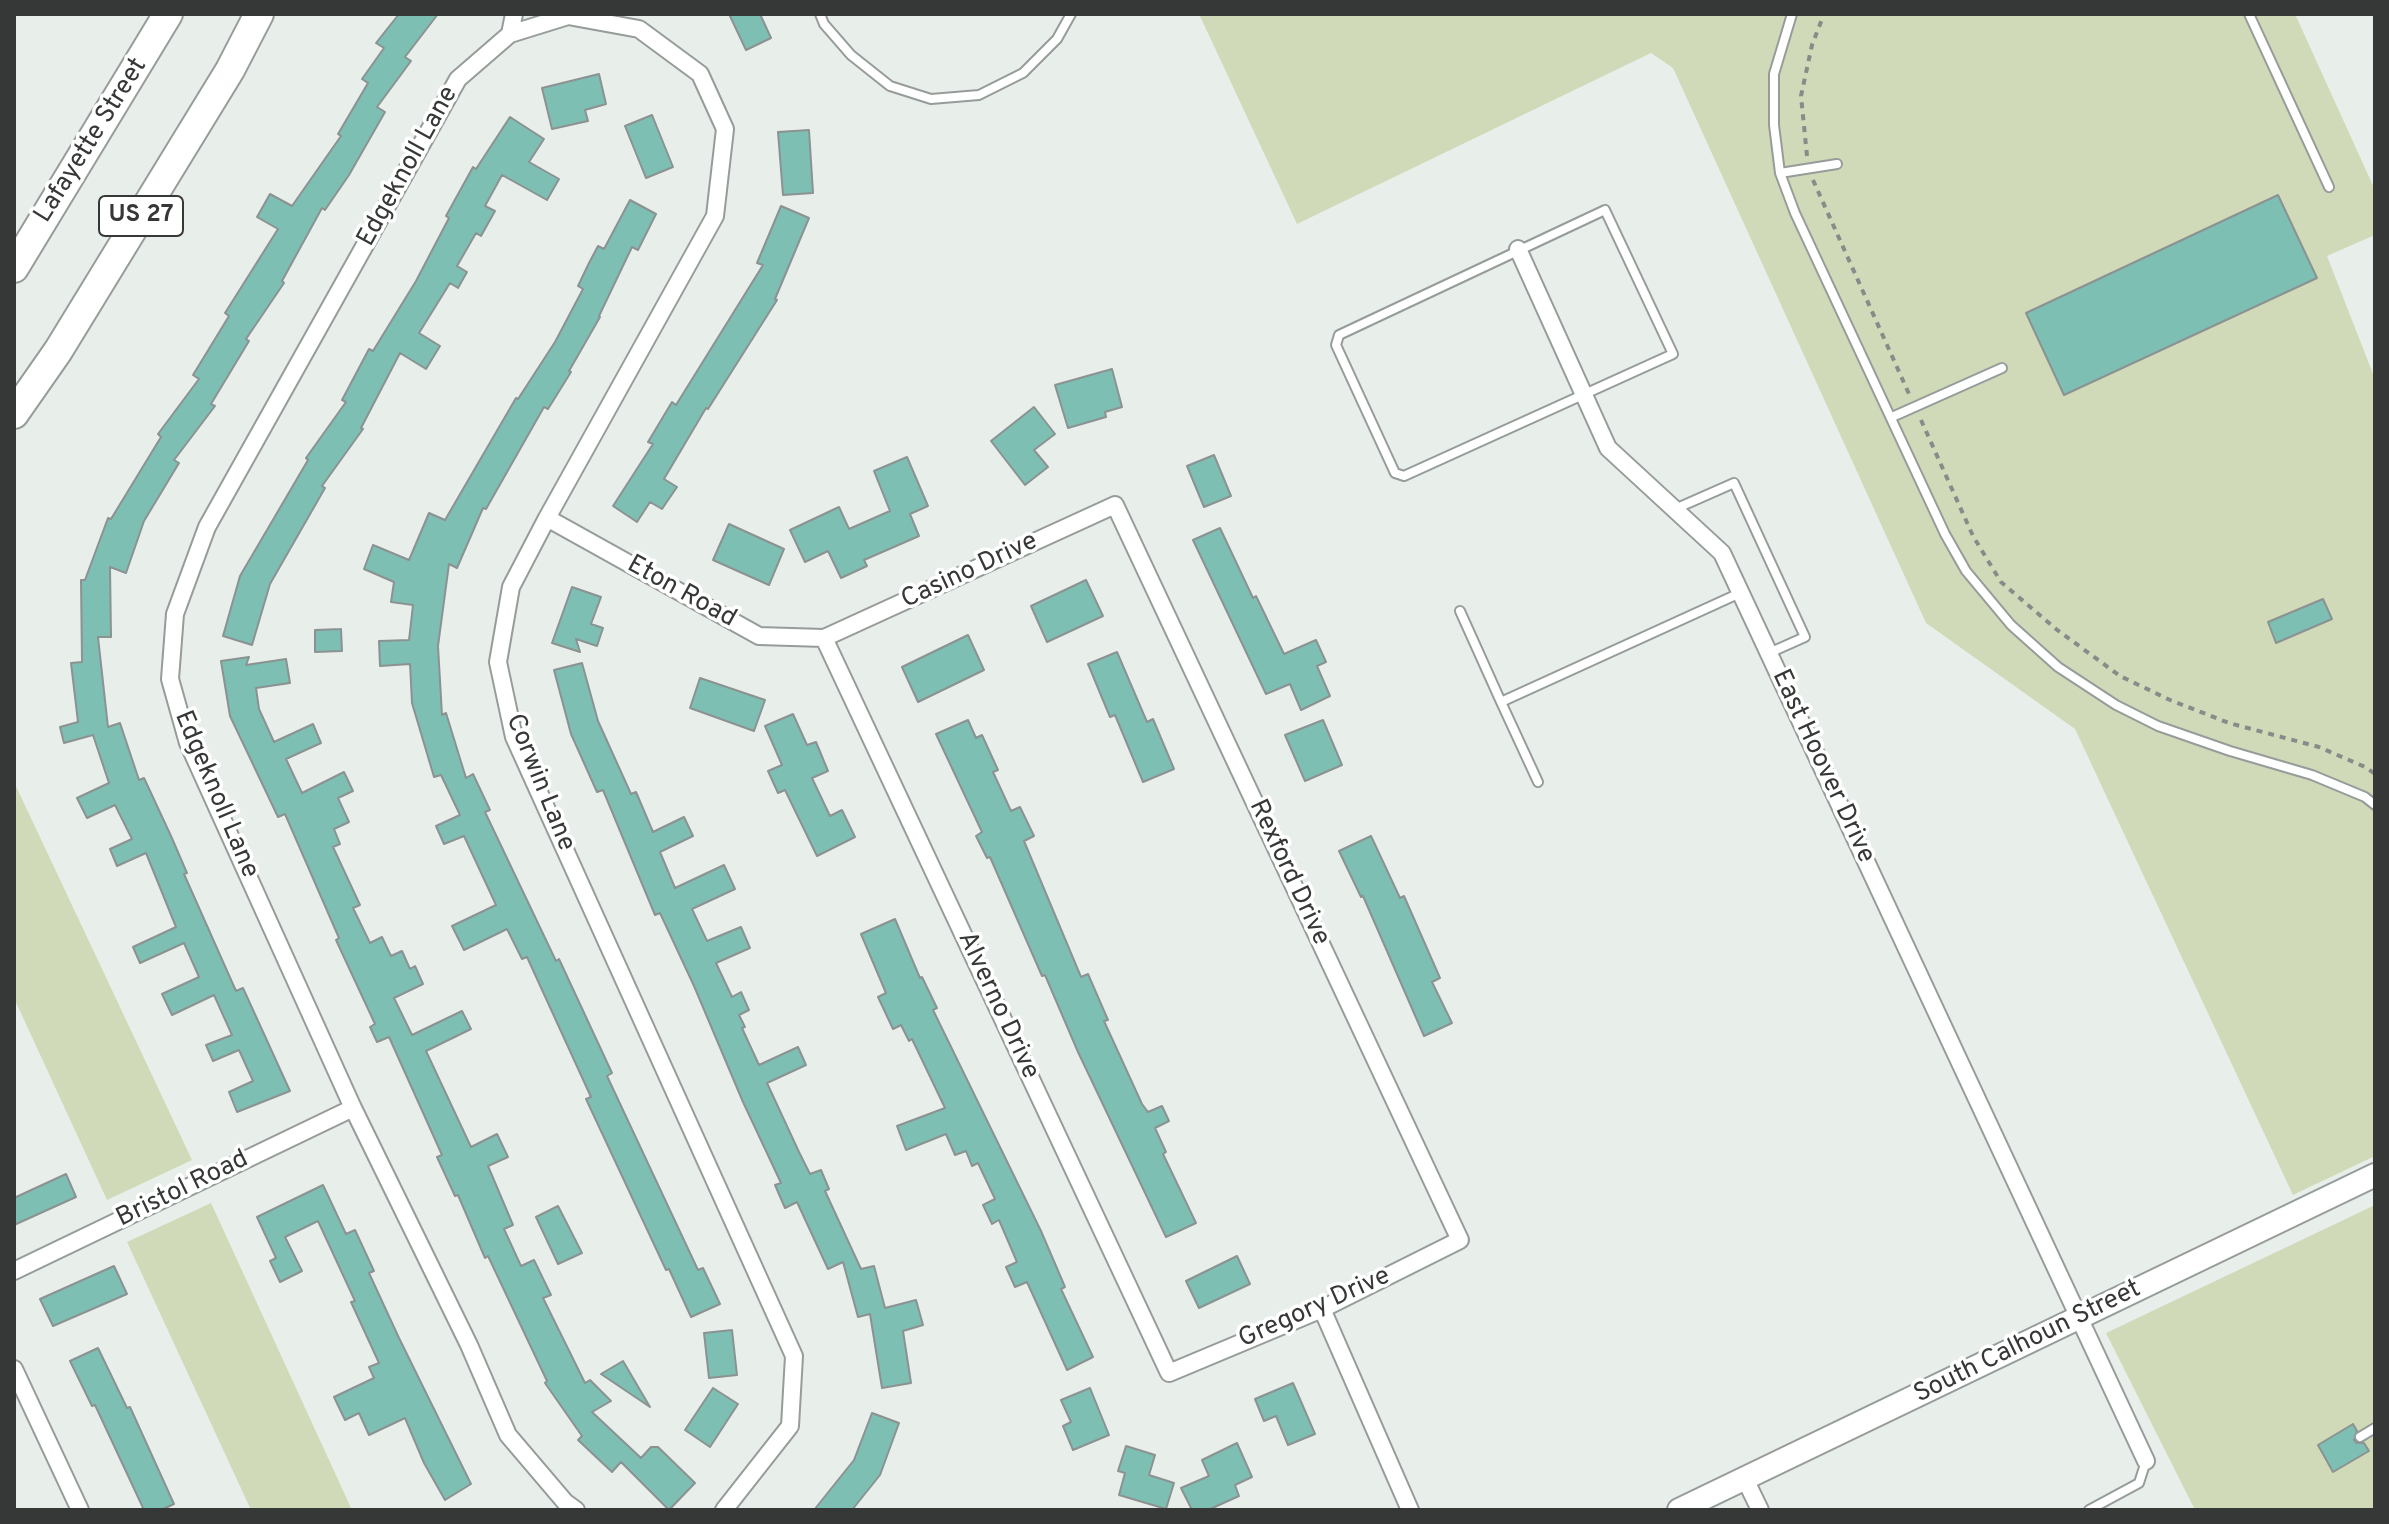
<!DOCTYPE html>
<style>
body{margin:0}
#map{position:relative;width:2389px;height:1524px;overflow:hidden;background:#e8efeb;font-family:Overpass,sans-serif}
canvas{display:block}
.frame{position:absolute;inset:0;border:16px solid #353836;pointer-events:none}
</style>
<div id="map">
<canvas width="2389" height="1524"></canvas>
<div class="frame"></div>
</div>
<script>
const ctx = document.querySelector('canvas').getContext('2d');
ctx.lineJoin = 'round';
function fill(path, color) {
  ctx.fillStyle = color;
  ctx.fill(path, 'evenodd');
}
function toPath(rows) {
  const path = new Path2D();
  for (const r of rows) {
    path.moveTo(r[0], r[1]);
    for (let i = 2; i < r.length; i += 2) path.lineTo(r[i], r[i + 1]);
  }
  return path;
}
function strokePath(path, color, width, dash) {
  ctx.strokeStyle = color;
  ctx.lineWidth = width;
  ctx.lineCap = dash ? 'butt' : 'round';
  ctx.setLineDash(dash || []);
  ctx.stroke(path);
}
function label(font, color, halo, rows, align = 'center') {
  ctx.font = font + ' Overpass,sans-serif';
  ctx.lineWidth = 7;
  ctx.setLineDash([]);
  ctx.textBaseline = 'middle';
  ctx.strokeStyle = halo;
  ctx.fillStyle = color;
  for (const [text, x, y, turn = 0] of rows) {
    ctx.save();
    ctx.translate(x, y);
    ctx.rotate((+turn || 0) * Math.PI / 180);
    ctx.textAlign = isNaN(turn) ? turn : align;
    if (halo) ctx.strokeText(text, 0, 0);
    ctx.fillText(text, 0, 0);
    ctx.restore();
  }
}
const green = toPath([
 [1199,14,2295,14,2375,190,2375,235,2327,256,2375,379,2375,1156,2293,1195,2075,729,1926,623,1673,68,1651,53,1297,224],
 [14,782,192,1160,107,1200,14,998],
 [211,1203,352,1510,251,1510,127,1242],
 [2375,1205,2375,1510,2195,1510,2106,1333]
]);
const building = toPath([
 [399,14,438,14,405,57,411,61,377,107,385,112,349,175,325,210,322,208,282,281,284,283,246,339,249,341,211,404,215,406,174,460,179,463,144,521,126,573,110,567,111,637,98,637,108,727,120,723,139,780,144,778,171,836,187,873,184,874,236,991,243,988,290,1091,237,1112,229,1092,253,1081,239,1050,213,1061,206,1045,232,1035,214,995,172,1015,162,994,199,977,184,943,140,963,133,947,176,927,146,853,117,866,110,849,132,839,115,805,87,818,77,798,109,783,93,735,64,743,60,727,78,722,71,663,82,662,81,580,85,580,108,518,111,519,161,437,158,434,199,379,193,375,229,316,225,313,278,229,257,217,270,194,292,206,341,136,338,134,368,83,362,79,384,48,376,43,399,14],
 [729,14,760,14,771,38,746,50,729,14],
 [599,74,606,104,585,110,588,121,552,129,542,88,599,74],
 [652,115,673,167,646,178,625,126,652,115],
 [510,117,544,139,529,162,559,179,547,200,502,175,485,206,495,211,481,236,476,233,457,266,467,272,458,288,450,283,419,333,440,346,426,369,400,353,361,428,363,429,322,486,325,488,270,584,252,645,223,636,240,576,308,460,306,458,346,402,342,400,369,349,373,351,416,281,449,218,446,216,473,167,476,169,510,117],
 [809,130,813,193,783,195,778,132,809,130],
 [2278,195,2317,278,2064,395,2026,313,2278,195],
 [630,200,656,214,638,250,632,247,599,316,600,317,569,371,571,372,548,409,544,407,486,509,483,508,457,568,449,564,438,646,442,715,446,713,466,778,473,774,490,810,485,812,556,961,559,959,612,1073,607,1076,698,1270,703,1268,720,1304,691,1317,669,1269,666,1270,586,1099,591,1097,527,957,522,959,507,929,464,950,452,926,496,905,464,836,444,844,436,826,460,815,441,775,434,777,412,703,410,664,380,666,379,641,409,640,413,605,391,602,394,582,364,569,373,545,409,560,429,513,445,520,516,398,518,399,555,342,583,289,578,286,589,263,598,246,604,249,630,200],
 [781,206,809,218,775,299,777,300,708,409,706,408,664,479,677,487,662,509,650,502,637,522,613,506,653,444,648,442,672,402,676,405,763,265,757,263,781,206],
 [1112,369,1122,407,1105,412,1106,417,1068,428,1055,385,1112,369],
 [1034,407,1055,434,1034,450,1048,467,1025,485,991,441,1034,407],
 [1214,455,1231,496,1204,507,1187,466,1214,455],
 [907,457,928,506,910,514,919,536,864,560,867,566,841,578,828,551,805,562,790,530,839,507,849,529,890,511,874,471,907,457],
 [729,524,784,549,769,585,713,560,729,524],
 [1220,528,1253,598,1256,596,1284,654,1316,640,1326,662,1317,666,1330,696,1301,710,1290,684,1266,694,1193,540,1220,528],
 [1086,580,1103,616,1047,642,1031,606,1086,580],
 [572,587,601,597,591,624,603,628,597,646,576,639,580,652,552,643,572,587],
 [2323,599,2332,619,2276,643,2268,622,2323,599],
 [341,629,342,651,315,652,315,630,341,629],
 [968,635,984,670,918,702,902,667,968,635],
 [1117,652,1147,722,1153,719,1174,769,1143,782,1115,715,1110,717,1088,664,1117,652],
 [249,657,246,665,286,659,290,683,256,688,259,709,274,742,313,724,321,743,286,759,302,793,344,772,353,791,338,798,349,822,334,829,340,844,333,847,360,905,353,908,370,943,382,937,391,956,402,951,410,969,415,966,423,984,394,998,412,1035,462,1011,471,1029,426,1051,471,1147,497,1134,508,1157,488,1166,513,1225,504,1229,521,1266,534,1260,551,1295,543,1298,585,1383,590,1380,611,1401,592,1412,641,1458,651,1447,658,1447,695,1483,669,1510,621,1462,612,1472,578,1440,582,1436,545,1383,547,1381,488,1256,485,1258,458,1195,455,1196,437,1157,442,1155,389,1037,377,1042,370,1027,375,1024,336,940,339,938,285,814,278,817,230,716,221,661,249,657],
 [582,663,598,721,631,794,636,792,653,832,684,817,693,836,660,852,675,888,724,865,735,889,692,909,707,941,741,927,750,948,716,963,732,997,741,992,749,1010,739,1015,745,1027,742,1028,759,1065,798,1047,806,1065,767,1083,799,1152,810,1174,821,1170,829,1189,825,1191,861,1269,874,1266,885,1308,916,1300,923,1325,903,1331,911,1383,882,1388,870,1314,858,1317,843,1262,828,1269,797,1202,785,1208,775,1185,781,1183,743,1102,694,986,660,913,655,915,603,790,597,792,571,734,554,670,582,663],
 [700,678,765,700,754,731,690,708,700,678],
 [793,714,807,745,816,742,828,771,812,778,830,816,842,810,855,837,817,856,785,790,778,793,768,771,782,765,765,726,793,714],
 [968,720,976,738,982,735,998,770,993,772,1011,811,1020,807,1034,836,1024,841,1081,977,1088,974,1108,1020,1104,1021,1142,1104,1148,1112,1162,1106,1169,1121,1155,1128,1166,1152,1163,1154,1196,1223,1166,1237,1078,1052,1045,975,1042,976,990,857,987,858,976,836,982,832,936,734,968,720],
 [1323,720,1342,765,1305,781,1285,735,1323,720],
 [1371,836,1400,898,1404,896,1440,978,1432,982,1452,1023,1424,1036,1363,896,1361,897,1339,851,1371,836],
 [895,919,920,978,922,977,937,1008,933,1010,1041,1231,1065,1287,1061,1289,1093,1357,1067,1370,1027,1282,1015,1287,1006,1267,1017,1262,999,1220,992,1224,983,1205,995,1199,978,1163,972,1166,966,1151,955,1155,946,1134,906,1150,897,1126,945,1108,912,1039,909,1041,901,1025,893,1029,878,997,886,993,861,934,895,919],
 [66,1174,76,1197,14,1225,14,1198,66,1174],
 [323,1185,346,1234,355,1230,374,1271,369,1273,399,1338,471,1484,445,1500,424,1463,405,1418,369,1435,359,1413,345,1420,334,1397,374,1378,369,1367,379,1363,351,1302,355,1301,318,1221,285,1237,302,1271,280,1282,270,1261,276,1258,257,1217,323,1185],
 [558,1206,582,1253,558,1264,536,1217,558,1206],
 [1237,1256,1250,1284,1199,1308,1186,1281,1237,1256],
 [114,1266,127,1294,53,1326,40,1299,114,1266],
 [732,1330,737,1375,709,1378,704,1333,732,1330],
 [98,1348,127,1408,130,1407,174,1504,161,1510,144,1510,95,1405,92,1406,70,1361,98,1348],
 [623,1361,650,1407,601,1374,623,1361],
 [1293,1383,1315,1434,1288,1445,1276,1416,1264,1421,1255,1399,1293,1383],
 [713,1388,738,1404,710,1447,685,1430,713,1388],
 [1090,1388,1109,1435,1073,1450,1063,1426,1071,1422,1061,1400,1090,1388],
 [872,1413,899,1423,880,1475,852,1510,814,1510,854,1460,872,1413],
 [2353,1424,2357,1431,2354,1440,2357,1443,2364,1443,2369,1451,2333,1472,2318,1445,2353,1424],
 [1237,1443,1252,1477,1235,1485,1239,1496,1208,1510,1192,1510,1181,1488,1209,1476,1202,1460,1237,1443],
 [1126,1446,1155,1455,1149,1475,1174,1483,1166,1509,1119,1495,1125,1473,1118,1471,1126,1446]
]);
const path = toPath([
 [1807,156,1801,96,1812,45,1824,14],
 [1813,180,1909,394],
 [1921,420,1973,536,2001,582,2056,629,2120,676,2170,700,2229,723,2319,747,2365,767,2375,774]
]);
const service = toPath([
 [820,14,824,24,851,55,890,86,931,99,979,95,1023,73,1057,39,1071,14],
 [1792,14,1774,74,1774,125,1780,173,1795,213,1945,534,1966,571,2011,625,2058,667,2116,705,2158,726,2230,751,2312,775,2365,797,2375,805],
 [2249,14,2329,187],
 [1780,173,1837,164],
 [1605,210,1673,354,1404,476,1395,473,1336,345,1339,335,1605,210],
 [1892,417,2002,368],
 [1675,509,1734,483,1805,637,1769,653],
 [1460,611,1501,702,1740,593],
 [1501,702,1538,782],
 [2360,1437,2375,1428],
 [2089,1510,2139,1483,2146,1461]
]);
const minor = toPath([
 [510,34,514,14],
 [1518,249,1608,448,1722,553,2146,1461],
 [547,518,759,636,824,638,1115,505,1460,1240,1322,1309,1169,1373,824,638],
 [14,1271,353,1108],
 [1322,1309,1410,1510],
 [14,1369,80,1510],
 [1745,1479,1760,1510],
 [576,1510,565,1502,508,1435,469,1345,353,1108,188,743,170,679,175,614,207,527,458,79,510,34,568,16,639,29,700,74,725,129,715,216,547,518,511,587,498,662,514,737,794,1356,790,1426,724,1510]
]);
const tertiary = toPath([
 [1679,1510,2375,1175]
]);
const trunk = toPath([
 [14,268,168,14],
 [14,414,58,351,230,70,259,14]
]);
const shields = [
 [141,216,84]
];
const shieldNames = [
 ["US 27",141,216]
];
const streetNames = [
 ["Lafayette Street",92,141,-58],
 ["Edgeknoll Lane",409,167,-61],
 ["Casino Drive",970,572,-25],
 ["Eton Road",681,593,29],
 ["East Hoover Drive",1822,767,65],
 ["Corwin Lane",539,783,68],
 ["Edgeknoll Lane",215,795,67],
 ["Rexford Drive",1288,873,65],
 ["Alverno Drive",997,1006,65],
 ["Bristol Road",183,1190,-26],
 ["Gregory Drive",1315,1309,-24],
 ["South Calhoun Street",2028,1343,-26]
];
fill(green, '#d0dab9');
fill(building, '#7ebfb3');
strokePath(building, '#8b9291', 2);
strokePath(service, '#969c99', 12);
strokePath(minor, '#969c99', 20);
strokePath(tertiary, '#969c99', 26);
strokePath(trunk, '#969c99', 32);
strokePath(path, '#878c89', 4, [6, 6]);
strokePath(service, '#fff', 8);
strokePath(minor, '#fff', 16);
strokePath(tertiary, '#fff', 22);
strokePath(trunk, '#fff', 28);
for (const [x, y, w] of shields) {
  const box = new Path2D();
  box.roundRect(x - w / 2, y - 20, w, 40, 6);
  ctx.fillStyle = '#fff';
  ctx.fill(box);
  strokePath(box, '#353836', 2);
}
label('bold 24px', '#353836', null, shieldNames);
label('26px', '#353836', '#fff', streetNames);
</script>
